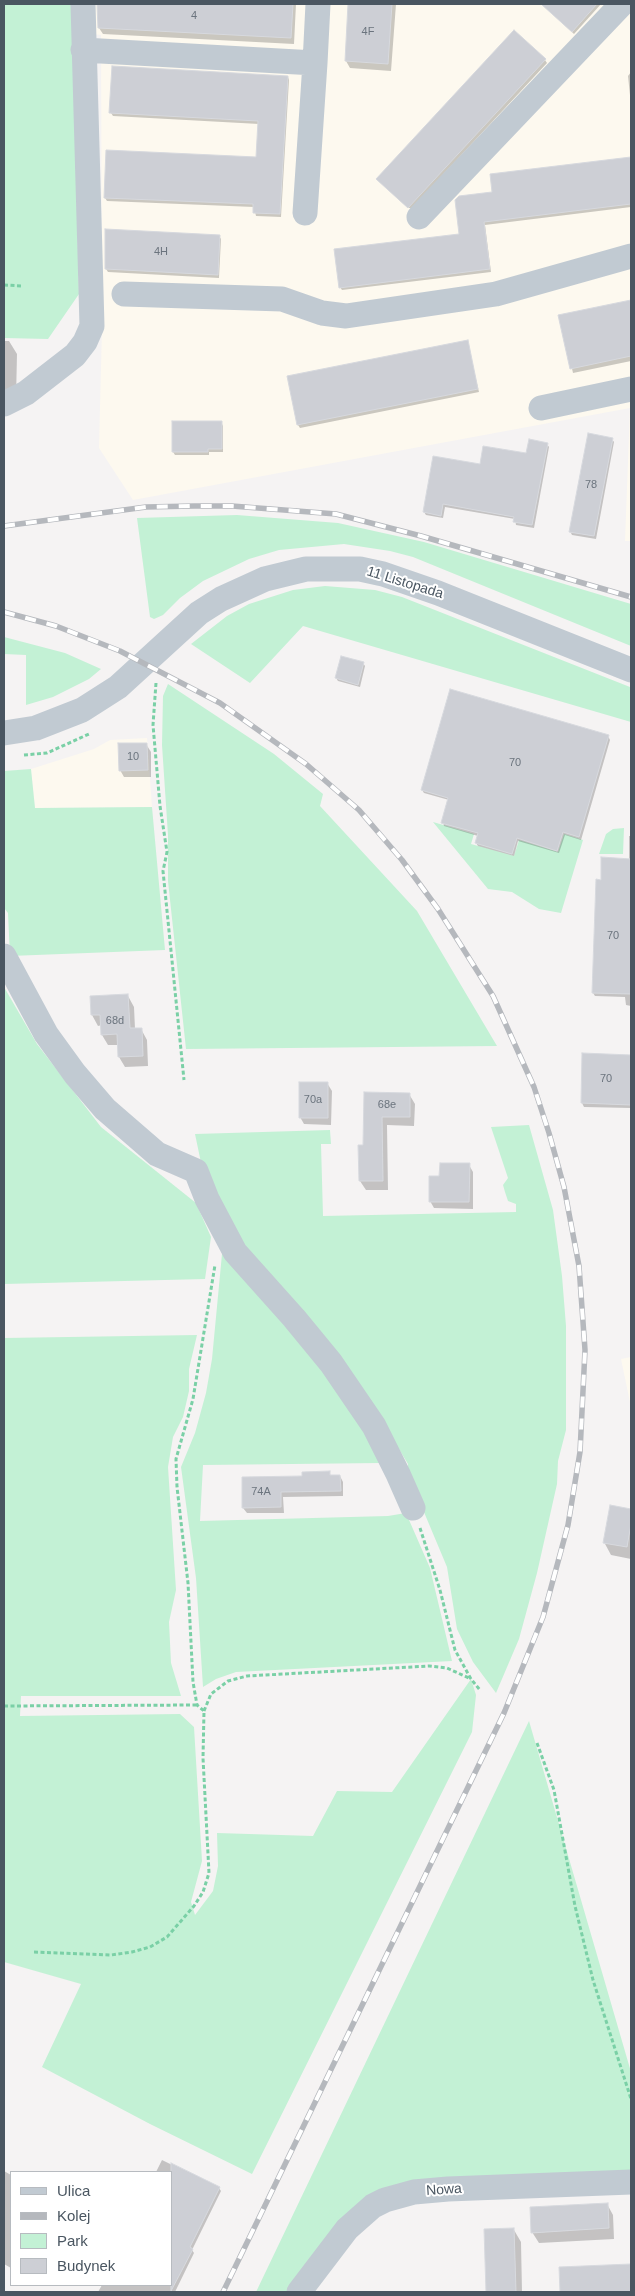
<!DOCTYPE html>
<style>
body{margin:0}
#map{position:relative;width:635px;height:2296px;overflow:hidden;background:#f5f3f3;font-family:Arial,sans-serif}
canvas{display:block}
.frame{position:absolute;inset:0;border:5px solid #4a5661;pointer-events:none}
.legend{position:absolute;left:10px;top:2171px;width:162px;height:115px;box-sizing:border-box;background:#fff;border:1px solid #b7bbc0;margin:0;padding:6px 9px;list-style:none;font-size:15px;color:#4a5661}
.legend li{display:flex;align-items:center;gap:10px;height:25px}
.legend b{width:25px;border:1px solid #b7bbc0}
</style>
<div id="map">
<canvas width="635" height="2296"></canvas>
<div class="frame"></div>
<ul class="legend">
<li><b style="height:6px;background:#c1cad2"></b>Ulica</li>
<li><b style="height:6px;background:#b5b8bd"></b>Kolej</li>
<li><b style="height:14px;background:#c3f1d5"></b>Park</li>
<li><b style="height:14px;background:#cdcfd5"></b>Budynek</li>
</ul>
</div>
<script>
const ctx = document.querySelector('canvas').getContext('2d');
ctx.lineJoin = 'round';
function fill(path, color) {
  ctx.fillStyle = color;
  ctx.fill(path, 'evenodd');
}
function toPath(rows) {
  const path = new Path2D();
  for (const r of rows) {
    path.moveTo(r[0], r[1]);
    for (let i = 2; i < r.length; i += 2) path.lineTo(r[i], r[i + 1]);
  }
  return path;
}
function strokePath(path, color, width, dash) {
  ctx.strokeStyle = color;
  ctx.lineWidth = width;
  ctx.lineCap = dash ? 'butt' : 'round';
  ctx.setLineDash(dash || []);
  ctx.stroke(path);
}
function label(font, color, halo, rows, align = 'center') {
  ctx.font = font + ' Arial,sans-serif';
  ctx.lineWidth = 4;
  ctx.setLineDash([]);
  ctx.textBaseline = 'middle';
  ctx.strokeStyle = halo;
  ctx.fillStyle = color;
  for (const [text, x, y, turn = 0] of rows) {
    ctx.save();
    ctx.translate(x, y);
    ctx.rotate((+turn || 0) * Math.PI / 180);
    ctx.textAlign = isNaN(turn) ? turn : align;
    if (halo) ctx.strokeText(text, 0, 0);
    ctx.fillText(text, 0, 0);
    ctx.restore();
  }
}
const commercial = toPath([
 [93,4,631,4,631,541,625,541,630,408,133,500,99,448,102,328,101,35,92,34],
 [147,738,152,807,35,808,31,769,94,749,110,740],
 [631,1357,631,1407,621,1359]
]);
const green = toPath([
 [4,4,72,4,79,294,48,339,4,338],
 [237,515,338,523,424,542,631,604,631,646,413,557,390,551,344,544,279,550,249,559,203,581,180,598,163,615,154,619,150,617,137,518],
 [325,586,375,590,402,597,630,687,631,722,303,626,250,683,191,644,227,616,249,604,293,590],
 [4,637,65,653,101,669,89,679,53,697,26,705,26,655,4,654],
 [168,684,274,754,323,794,320,806,417,911,497,1046,186,1049,168,881,168,835,162,745,163,696],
 [31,769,35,808,152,807,165,950,10,956,8,913,4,908,4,771],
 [433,822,474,834,471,844,514,856,519,840,558,852,564,834,583,840,561,913,539,909,512,892,488,889],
 [624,828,623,854,599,854,606,834,613,829],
 [4,987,37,1044,101,1127,196,1203,211,1237,205,1279,4,1284],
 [529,1125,553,1210,562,1276,566,1326,566,1430,558,1461,557,1484,537,1573,519,1639,496,1693,473,1662,457,1629,447,1567,408,1474,408,1464,382,1421,223,1217,204,1177,195,1134,330,1130,331,1144,321,1144,323,1216,516,1212,516,1204,508,1201,505,1192,503,1185,508,1178,491,1127],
 [222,1254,232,1256,359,1413,381,1463,203,1465,200,1521,388,1516,406,1513,430,1568,452,1661,236,1672,216,1679,203,1687,196,1578,181,1467,195,1433,206,1393,212,1359],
 [197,1335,189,1369,189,1391,183,1417,173,1437,168,1467,176,1590,169,1622,171,1663,181,1696,21,1696,20,1716,180,1714,194,1727,202,1861,191,1902,195,1915,213,1891,218,1866,217,1833,313,1836,337,1791,392,1792,471,1679,476,1695,472,1732,252,2174,150,2124,42,2067,81,1984,4,1962,4,1338],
 [529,1721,631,2072,631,2174,401,2187,292,2292,256,2292]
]);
const shadow = toPath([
 [99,4,296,4,294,44,103,34,99,28],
 [350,4,396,4,391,71,350,68,346,61],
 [542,4,601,4,574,34],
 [545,60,547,63,412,208,408,208,380,182],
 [631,72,631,105,628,76],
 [288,77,289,80,281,217,256,216,254,207,107,201,105,198,257,158,259,124,113,116,111,113],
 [631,159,631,207,485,225,491,272,342,290,340,287,461,235,494,193,492,175],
 [219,236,221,239,219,278,108,272,106,269],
 [631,301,631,361,573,373,560,316],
 [4,341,9,341,17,354,16,399,4,400],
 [467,341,479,392,300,428,298,425,289,377],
 [221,422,223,426,223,452,209,452,209,455,175,455,173,452],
 [612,439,614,442,596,539,572,535,570,531],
 [547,444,549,447,534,528,516,525,515,519,445,507,443,518,426,515,424,512,481,466,527,455],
 [363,663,365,666,360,687,338,681,336,678],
 [608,736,610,740,581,840,565,835,559,853,518,841,514,856,478,846,476,843,478,836,444,826,443,822,449,800,424,793,422,790],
 [146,744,151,752,151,777,124,777,120,770],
 [629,836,631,836,631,1006,626,1005,625,997,595,996,593,993,602,881,629,860],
 [128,996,134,1007,135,1029,141,1029,147,1040,148,1066,125,1067,119,1057,119,1045,108,1045,102,1035,102,1025,98,1026,92,1015],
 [583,1055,631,1056,631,1108,584,1107,582,1103],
 [327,1083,332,1091,331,1125,304,1124,300,1117],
 [365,1094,409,1094,415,1104,414,1126,387,1125,388,1190,366,1190,360,1181,360,1146,364,1146],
 [469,1165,473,1172,473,1209,434,1208,430,1201],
 [329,1473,332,1477,340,1476,343,1482,343,1496,283,1497,284,1513,247,1513,243,1508,303,1477],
 [611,1506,631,1510,631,1559,611,1555,604,1542],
 [162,2160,219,2188,221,2191,192,2250,194,2253,175,2292,98,2292,102,2285,171,2285,171,2172,156,2172],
 [4,2171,11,2175,11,2268,4,2264],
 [607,2204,613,2215,614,2239,539,2243,532,2232],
 [486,2230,514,2230,521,2242,522,2292,487,2292],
 [560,2268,614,2280,615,2292,561,2292]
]);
const building = toPath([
 [97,4,293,4,291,38,98,28,97,4],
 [348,4,392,4,388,64,345,61,348,4],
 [541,4,597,4,572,32,541,4],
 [514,30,546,59,408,208,376,179,514,30],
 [112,66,288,76,280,214,253,213,253,204,104,198,106,150,256,157,258,121,109,113,112,66],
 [631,157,631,204,484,222,490,269,339,288,334,249,459,234,455,200,459,196,492,192,490,174,631,157],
 [105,229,220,235,218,275,105,269,105,229],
 [631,300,631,356,570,369,558,315,631,300],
 [468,340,478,389,297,425,287,376,468,340],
 [172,421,222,421,222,449,208,449,208,452,172,452,172,421],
 [588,433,613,438,594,536,569,532,588,433],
 [529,439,548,443,532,525,513,522,514,517,443,504,441,516,423,512,433,456,480,464,483,446,526,453,529,439],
 [341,656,364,662,358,685,335,678,341,656],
 [450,689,609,735,579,837,563,832,557,851,517,838,512,854,475,843,478,833,441,823,448,798,421,790,450,689],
 [118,743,147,743,148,770,119,771,118,743],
 [601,857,631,859,631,994,592,993,596,879,601,880,601,857],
 [128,994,130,1028,142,1028,143,1056,118,1057,117,1034,101,1035,100,1015,91,1015,90,996,128,994],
 [582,1053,631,1055,631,1105,581,1103,582,1053],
 [299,1082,328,1082,328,1118,299,1118,299,1082],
 [364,1092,410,1093,410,1117,382,1117,383,1181,359,1181,358,1145,363,1145,364,1092],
 [440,1163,470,1163,469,1202,429,1202,429,1176,439,1176,440,1163],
 [330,1471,330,1475,340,1475,341,1491,281,1492,281,1507,242,1508,242,1477,302,1476,302,1472,330,1471],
 [610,1505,631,1509,631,1524,627,1547,603,1543,610,1505],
 [171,2163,220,2187,190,2247,193,2249,171,2291,171,2163],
 [608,2203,609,2228,531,2233,530,2207,608,2203],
 [514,2228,516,2292,486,2292,484,2229,514,2228],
 [631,2264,631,2292,560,2292,559,2267,631,2264]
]);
const path = toPath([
 [4,285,22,286],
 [156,683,153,725,160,806,167,852,163,871,184,1080],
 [24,755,47,753,89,734],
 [420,1528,440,1590,455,1650,471,1679,480,1690],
 [4,1706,197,1705],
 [204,1711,211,1694,228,1681,247,1676,429,1666,447,1668,471,1679],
 [537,1743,554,1790,575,1906,593,1980,631,2099],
 [34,1952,111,1955,132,1952,150,1947,167,1937,194,1906,203,1892,209,1873,203,1758,204,1711,197,1705,193,1682,188,1583,177,1487,176,1459,193,1399,215,1265]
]);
const minor = toPath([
 [83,50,315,63,318,4],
 [305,213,315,63],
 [419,217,622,4],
 [124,294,282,299,322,313,346,316,496,294,631,256],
 [4,404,26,393,75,355,85,342,92,326,83,4],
 [541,408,631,389],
 [4,733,36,728,82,710,118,687,199,613,221,599,265,579,306,569,360,569,383,574,438,593,631,670],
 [4,956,46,1034,75,1074,105,1109,157,1154,196,1171,207,1199,235,1252,294,1318,331,1363,374,1426,398,1474,413,1508],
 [299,2292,347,2229,373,2206,385,2200,414,2192,448,2189,631,2182]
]);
const rail = toPath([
 [4,526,146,507,194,506,232,506,336,514,421,536,631,597],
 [4,612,56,626,120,651,220,703,306,764,359,810,402,860,438,909,493,996,534,1087,549,1133,564,1187,579,1266,585,1350,580,1452,568,1525,543,1617,504,1713,223,2292]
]);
const numberNames = [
 ["4",194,16],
 ["4F",368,32],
 ["4H",161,252],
 ["78",591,485],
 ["10",133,757],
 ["70",515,763],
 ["70",613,936],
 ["68d",115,1021],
 ["70",606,1079],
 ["70a",313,1100],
 ["68e",387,1105],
 ["74A",261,1492]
];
const streetNames = [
 ["11 Listopada",405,583,17],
 ["Nowa",444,2190,-4]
];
fill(commercial, '#fdf9ef');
fill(green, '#c3f1d5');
fill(shadow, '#0003');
fill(building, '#cdcfd5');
strokePath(building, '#d7d9de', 1);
strokePath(path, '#7ad0a6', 3, [4, 2.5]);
strokePath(minor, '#c1cad2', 25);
strokePath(rail, '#b5b8bd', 5.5);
strokePath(rail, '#fff', 4, [11]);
label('11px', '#6b747e', null, numberNames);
label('14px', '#4a5661', '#fff', streetNames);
</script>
